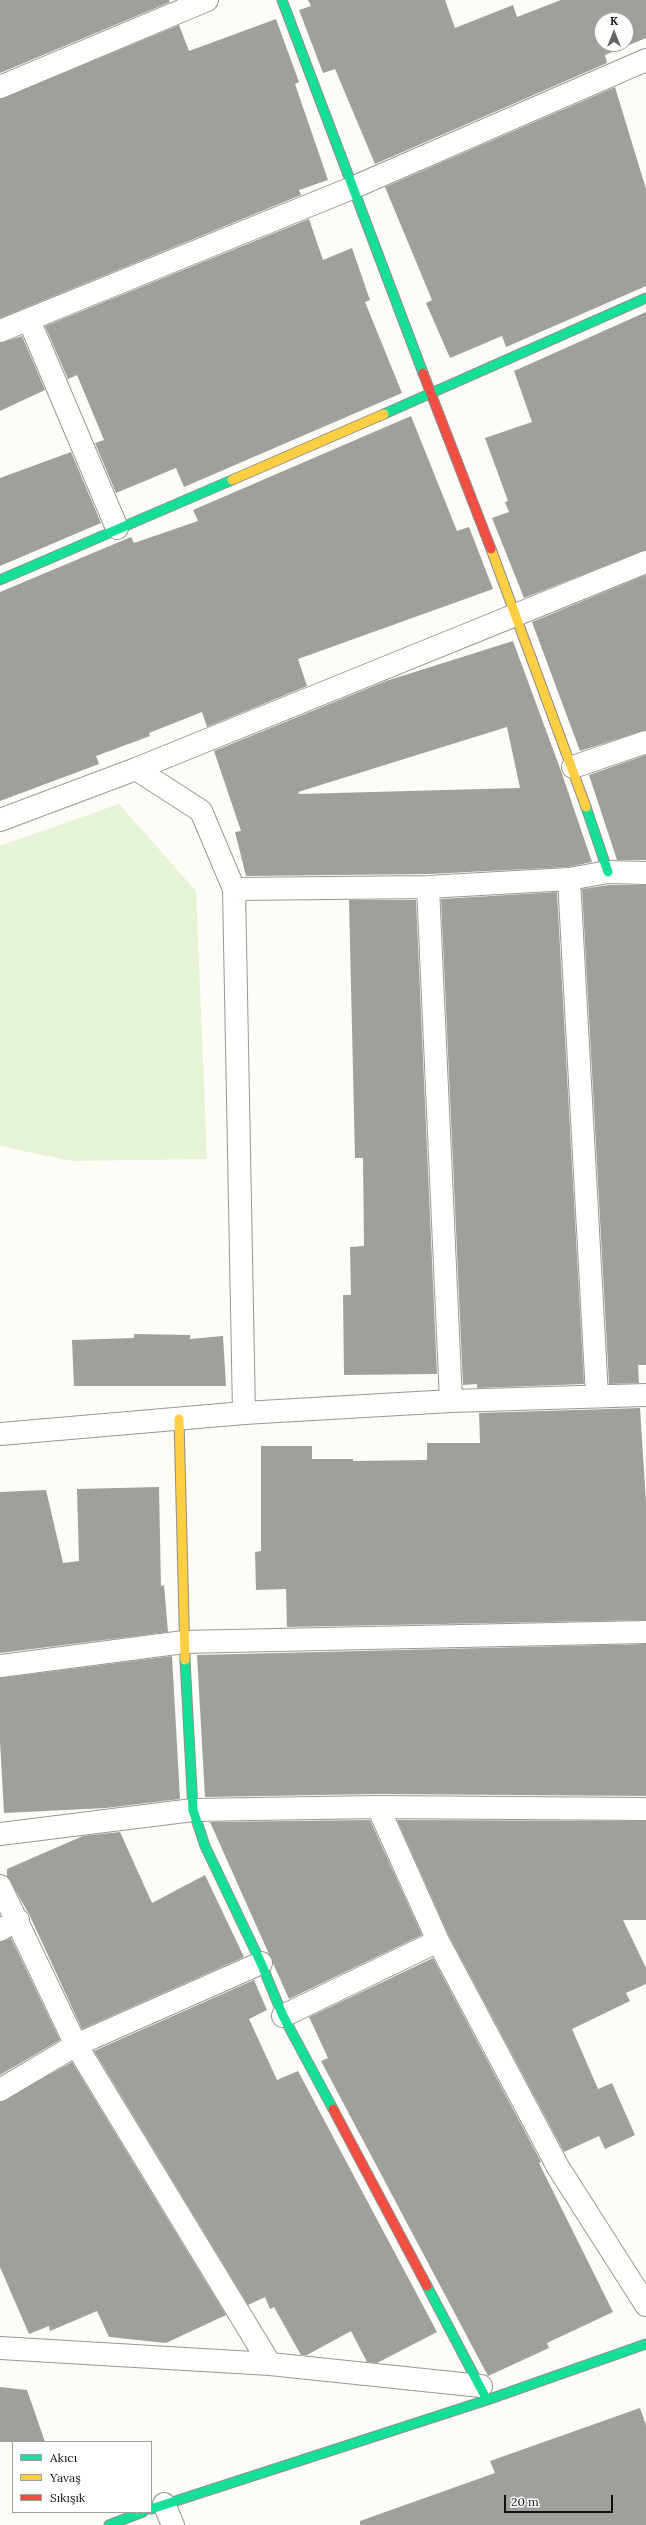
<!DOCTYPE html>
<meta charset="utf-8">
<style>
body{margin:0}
#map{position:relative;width:646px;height:2525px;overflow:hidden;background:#fdfcf7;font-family:Lora,serif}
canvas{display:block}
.legend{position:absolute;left:12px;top:2441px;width:140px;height:72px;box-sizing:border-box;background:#fff;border:1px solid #a0a0a0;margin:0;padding:5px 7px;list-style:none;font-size:12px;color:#111}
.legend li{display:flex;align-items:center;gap:8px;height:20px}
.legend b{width:20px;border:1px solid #a0a0a0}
.north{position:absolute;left:594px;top:12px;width:40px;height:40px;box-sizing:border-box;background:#fff;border:1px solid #a0a0a0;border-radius:50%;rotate:0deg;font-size:11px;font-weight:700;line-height:16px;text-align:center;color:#111}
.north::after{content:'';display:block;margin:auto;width:14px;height:18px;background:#646362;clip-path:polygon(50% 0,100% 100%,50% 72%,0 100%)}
.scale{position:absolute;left:504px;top:2495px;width:109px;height:18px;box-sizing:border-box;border:2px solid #111;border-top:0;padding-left:5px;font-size:12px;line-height:14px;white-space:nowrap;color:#111;-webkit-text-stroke:3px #fff;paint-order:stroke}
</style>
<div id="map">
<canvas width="646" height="2525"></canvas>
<ul class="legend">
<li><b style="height:5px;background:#16e098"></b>Akıcı</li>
<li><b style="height:5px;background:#ffcf43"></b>Yavaş</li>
<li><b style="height:5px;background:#f24e42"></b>Sıkışık</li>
</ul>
<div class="north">K</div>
<div class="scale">20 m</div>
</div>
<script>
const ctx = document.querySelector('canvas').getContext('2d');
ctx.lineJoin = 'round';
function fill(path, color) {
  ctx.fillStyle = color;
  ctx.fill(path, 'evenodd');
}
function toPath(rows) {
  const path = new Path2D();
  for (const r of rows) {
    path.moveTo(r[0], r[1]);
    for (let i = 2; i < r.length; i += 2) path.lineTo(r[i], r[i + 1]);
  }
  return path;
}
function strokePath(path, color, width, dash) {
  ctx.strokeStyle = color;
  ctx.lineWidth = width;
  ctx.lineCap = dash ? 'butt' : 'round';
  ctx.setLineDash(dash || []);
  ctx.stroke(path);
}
const green = toPath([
 [119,804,196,891,207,1159,72,1161,0,1146,0,846]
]);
const building = toPath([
 [0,0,169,0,170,2,0,73],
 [308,0,445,0,455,28,513,5,517,17,561,0,646,0,646,38,605,55,607,63,375,164,335,69,323,73,299,10,311,6],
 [602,20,626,20,626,44,602,44],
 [276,19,299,82,295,84,328,180,299,190,301,195,0,318,0,99,179,25,189,51],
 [615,87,646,189,646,286,506,347,502,336,450,358,426,303,432,300,385,187],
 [309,219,323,260,352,248,370,300,365,302,402,393,184,487,176,468,116,493,95,443,104,440,77,375,68,379,45,326],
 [646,312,646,550,524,598,492,518,509,512,505,502,508,501,485,438,532,422,514,371],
 [22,336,45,390,0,411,0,343],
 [411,416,457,531,469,527,493,589,298,659,307,686,207,727,202,712,149,733,150,736,96,756,99,764,0,801,0,592,131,537,134,543,198,521,193,510],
 [71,452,101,523,0,566,0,478],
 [646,575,646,730,580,751,532,622],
 [513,641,561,771,592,862,568,867,428,874,246,876,235,832,241,831,214,751,386,681],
 [507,727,520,788,299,794,298,792],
 [646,755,646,860,617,860,589,775],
 [609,885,646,885,646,1365,638,1365,639,1383,609,1384,582,889],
 [557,892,584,1384,477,1388,477,1384,463,1385,441,899],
 [349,900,416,900,437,1374,344,1375,343,1295,351,1295,350,1247,364,1246,363,1158,355,1158],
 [134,1334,190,1335,190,1339,223,1336,226,1386,74,1386,72,1340,134,1338],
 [640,1408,646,1502,646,1620,287,1627,286,1589,256,1590,255,1552,261,1551,261,1446,312,1446,312,1459,353,1459,353,1461,427,1460,427,1443,480,1443,479,1413],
 [159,1487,161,1586,164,1585,168,1632,0,1653,0,1492,46,1490,63,1563,79,1561,77,1489],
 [646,1644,646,1796,378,1794,205,1797,197,1655],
 [172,1656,180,1799,106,1808,4,1813,0,1741,0,1678],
 [370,1820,422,1935,289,1999,210,1822],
 [397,1820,646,1821,646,1920,623,1920,646,1968,646,1984,626,1993,630,2001,572,2029,598,2089,612,2083,635,2135,605,2149,599,2136,564,2152,449,1936],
 [120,1832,152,1903,205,1875,244,1957,82,2029,29,1914,7,1876,7,1869,83,1836],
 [11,1938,60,2040,0,2075,0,1942],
 [433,1958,541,2162,539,2163,613,2312,547,2343,549,2348,488,2376,321,2061,328,2058,309,2017],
 [254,1980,267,2010,249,2019,277,2080,298,2071,437,2332,377,2363,367,2362,351,2331,307,2355,301,2355,274,2307,270,2309,265,2297,248,2305,94,2051],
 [72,2062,226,2315,166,2343,109,2337,97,2311,50,2331,49,2326,29,2334,0,2267,0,2102],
 [0,2387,27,2390,45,2442,0,2442],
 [640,2408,646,2425,646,2525,360,2525,360,2521,495,2473,490,2461]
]);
const street = toPath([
 [0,87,207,0],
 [29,320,117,528],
 [0,331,352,188,646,60],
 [573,767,646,742],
 [136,769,201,811,234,889,244,1413],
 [0,820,136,769,646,562],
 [569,879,597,1396],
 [428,887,451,1401],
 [234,889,428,887,569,879,608,872,646,873],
 [0,1434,244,1413,451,1401,646,1395],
 [0,1666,184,1642,646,1632],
 [378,1807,438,1941,558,2167,646,2305],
 [0,1834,193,1810,378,1807,646,1809],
 [0,1886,76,2045,270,2364],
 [0,1930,18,1920],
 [283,2016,438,1941],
 [0,2090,76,2045,261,1963],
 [0,2348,270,2364,481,2386],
 [164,2504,173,2525]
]);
const fast = toPath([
 [282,0,423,373],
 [384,414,646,298],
 [0,580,232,480],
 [586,807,608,872],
 [185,1660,193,1810,205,1846,261,1963,283,2016,333,2109],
 [427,2286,487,2400],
 [151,2509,487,2400,646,2344],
 [109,2525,143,2512]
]);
const slow = toPath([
 [232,480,384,414],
 [491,549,586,807],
 [179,1419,185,1660]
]);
const jam = toPath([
 [423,373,491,549],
 [333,2109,427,2286]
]);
fill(green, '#e7f3d7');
fill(building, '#a19f9c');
strokePath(street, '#979795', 24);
strokePath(fast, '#8e8d8b', 11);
strokePath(slow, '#8e8d8b', 11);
strokePath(jam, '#8e8d8b', 11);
strokePath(street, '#fffffe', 22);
strokePath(fast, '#16e098', 9);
strokePath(slow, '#ffcf43', 9);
strokePath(jam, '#f24e42', 9);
</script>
